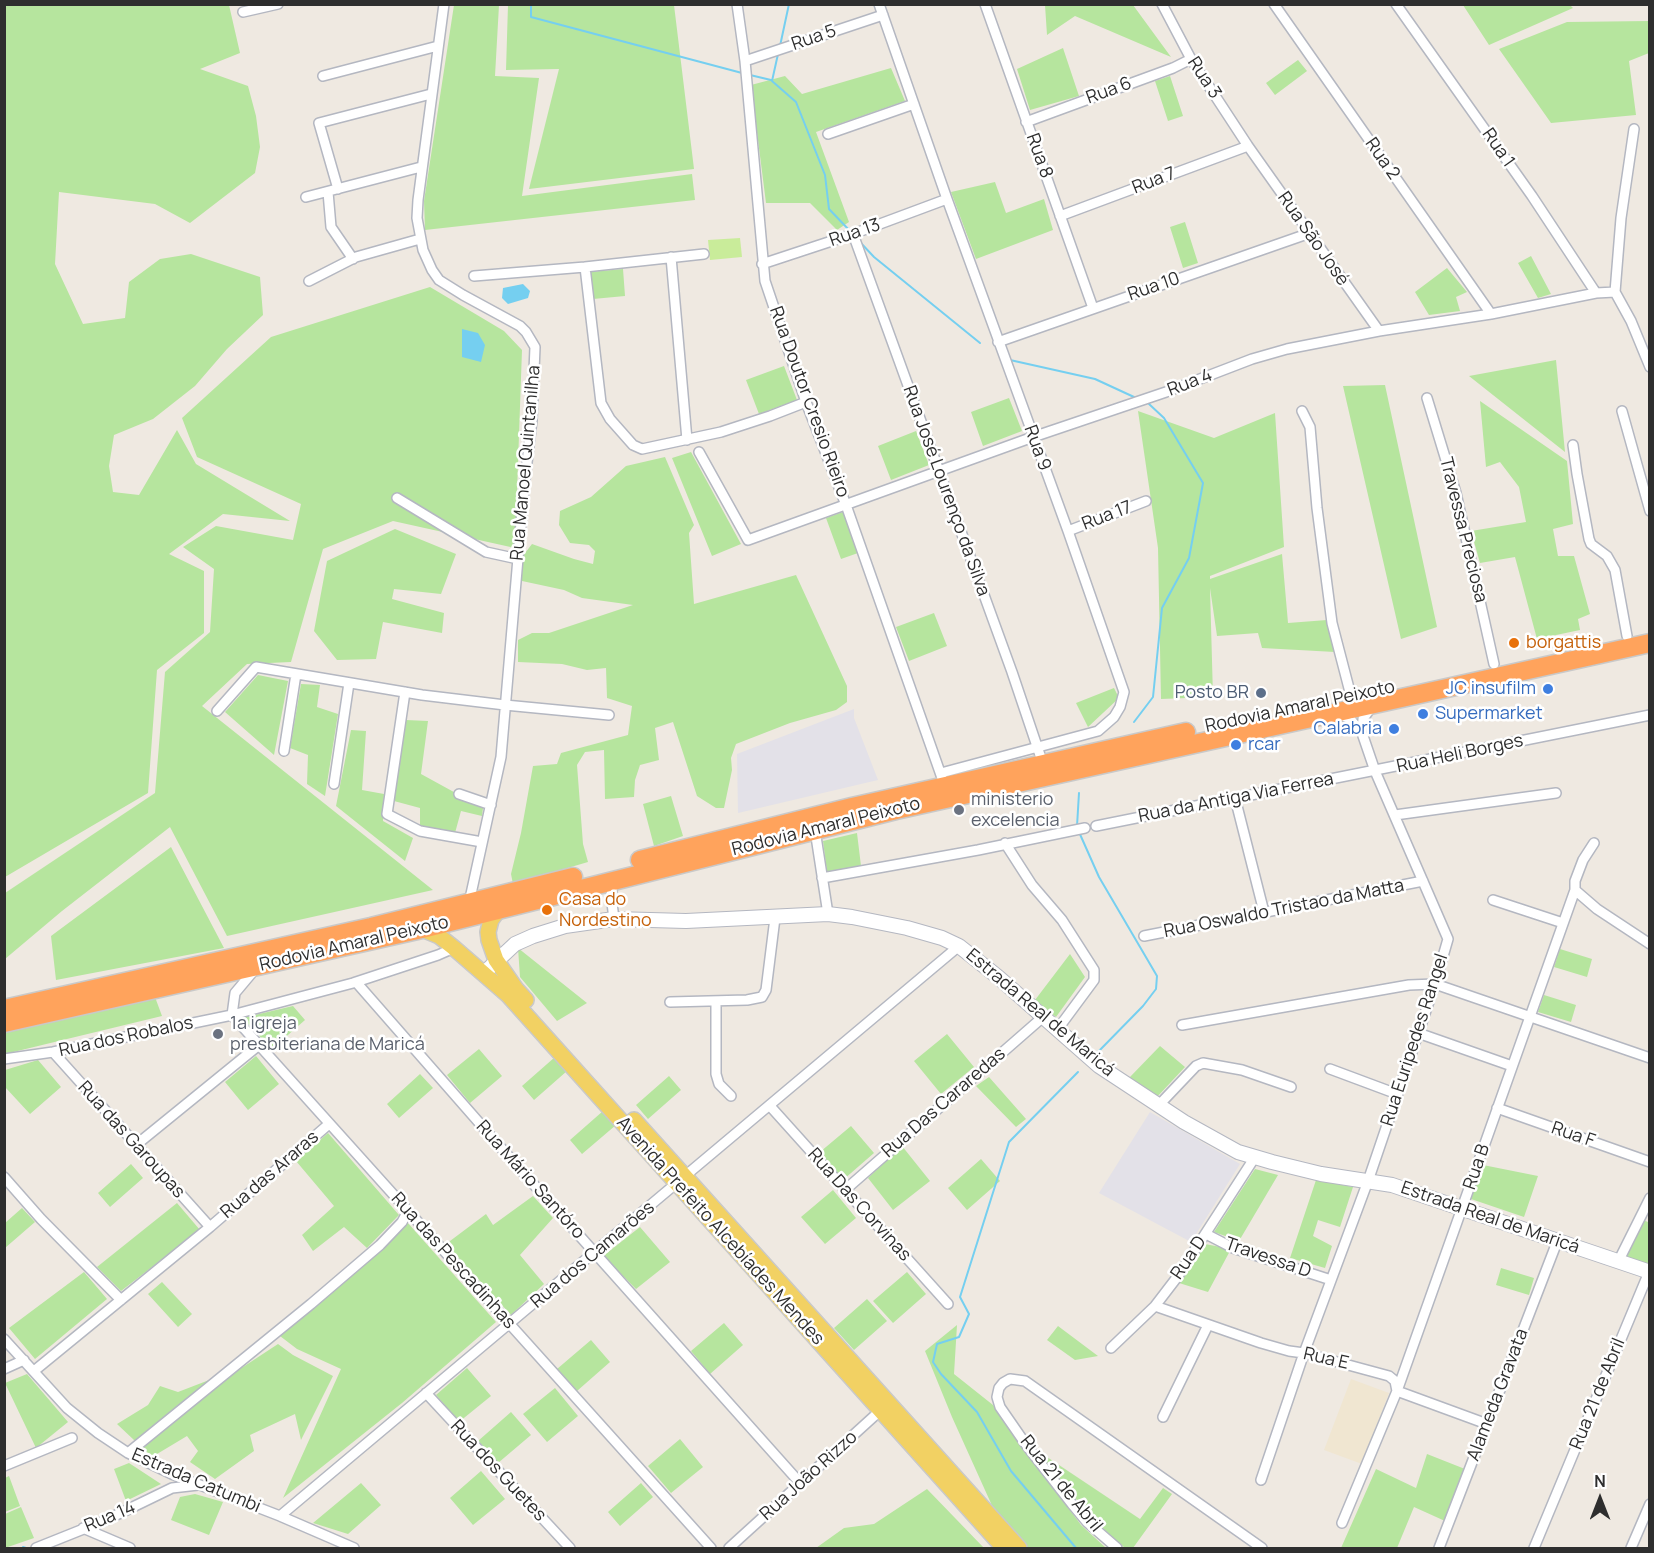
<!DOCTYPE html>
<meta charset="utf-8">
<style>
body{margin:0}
#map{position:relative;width:1654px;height:1553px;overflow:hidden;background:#efe9e1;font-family:Manrope,sans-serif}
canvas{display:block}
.frame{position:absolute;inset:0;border:6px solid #2e2e2e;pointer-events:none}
.north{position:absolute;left:1570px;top:1469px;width:60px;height:60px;-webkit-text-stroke:4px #fff;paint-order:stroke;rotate:0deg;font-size:16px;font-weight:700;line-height:24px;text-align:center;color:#2e2e2e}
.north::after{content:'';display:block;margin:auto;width:21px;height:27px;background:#2e2e2e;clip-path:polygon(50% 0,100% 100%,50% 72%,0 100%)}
</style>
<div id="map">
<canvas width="1654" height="1553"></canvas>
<div class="frame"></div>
<div class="north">N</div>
</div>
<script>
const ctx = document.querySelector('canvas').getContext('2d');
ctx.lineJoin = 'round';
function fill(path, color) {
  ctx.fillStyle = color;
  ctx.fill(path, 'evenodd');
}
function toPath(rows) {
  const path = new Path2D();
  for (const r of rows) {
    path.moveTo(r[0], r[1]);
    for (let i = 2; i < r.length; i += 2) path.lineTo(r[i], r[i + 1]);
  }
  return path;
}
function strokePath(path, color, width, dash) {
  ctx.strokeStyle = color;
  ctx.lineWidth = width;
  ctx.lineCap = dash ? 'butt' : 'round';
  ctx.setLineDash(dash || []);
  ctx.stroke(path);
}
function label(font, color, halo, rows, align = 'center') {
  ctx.font = font + ' Manrope,sans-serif';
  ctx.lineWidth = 5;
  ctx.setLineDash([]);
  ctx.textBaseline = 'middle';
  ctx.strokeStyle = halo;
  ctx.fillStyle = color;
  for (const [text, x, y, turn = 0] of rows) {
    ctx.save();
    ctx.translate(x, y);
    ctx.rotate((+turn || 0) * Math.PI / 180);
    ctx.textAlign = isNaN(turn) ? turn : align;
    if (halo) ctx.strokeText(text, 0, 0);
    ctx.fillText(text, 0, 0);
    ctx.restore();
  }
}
const industrial = toPath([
 [854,709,854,718,878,780,738,813,737,754],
 [1150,1112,1240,1164,1191,1242,1099,1193]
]);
const education = toPath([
 [1351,1379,1389,1393,1362,1464,1324,1450]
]);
const green = toPath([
 [4,5,229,5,240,53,200,69,248,86,256,116,260,147,255,173,190,223,155,204,59,192,55,264,83,324,125,318,129,282,160,259,191,254,260,277,263,315,227,349,195,386,153,419,114,435,109,466,113,492,139,495,177,430,196,464,290,521,223,514,169,554,204,571,204,633,157,670,148,793,5,877],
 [454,5,499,5,495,76,539,78,522,196,692,174,695,200,425,230,424,201],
 [508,5,674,5,694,169,529,189,559,69,506,70],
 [1045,5,1133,5,1171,57,1075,16,1047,35],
 [1570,5,1573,8,1489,45,1463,5],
 [1649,21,1649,53,1629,61,1636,115,1551,123,1499,49,1567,22],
 [1063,48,1079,96,1030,110,1017,69],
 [1298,60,1307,71,1275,95,1266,83],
 [891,68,905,101,816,132,849,222,837,230,810,203,766,203,751,85,785,76,802,94],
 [1170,76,1183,116,1168,121,1155,81],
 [995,182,1006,213,1044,199,1053,230,976,259,951,192],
 [1185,222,1198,263,1183,268,1170,227],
 [1531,256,1551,294,1538,298,1518,263],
 [1447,268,1467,292,1456,297,1460,311,1429,315,1415,292],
 [623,269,625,296,593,299,590,272],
 [430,287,504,331,522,350,515,548,393,521,323,549,291,662,247,664,202,706,433,890,227,936,170,827,62,911,5,959,5,893,155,793,165,672,210,632,214,569,183,547,216,526,293,540,301,504,197,457,182,418,271,337],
 [1556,360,1565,452,1469,376],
 [784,366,797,400,759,414,746,380],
 [1385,385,1437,627,1401,639,1343,386],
 [1009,398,1022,431,983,446,971,412],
 [1480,401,1567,461,1573,524,1553,529,1558,556,1574,556,1590,614,1578,619,1580,630,1537,639,1515,557,1480,563,1471,531,1526,522,1519,487,1500,462,1486,467],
 [1138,411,1214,438,1275,413,1284,547,1210,576,1210,579,1282,554,1288,623,1327,620,1335,652,1262,648,1258,633,1217,636,1210,588,1213,697,1161,699,1158,548],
 [916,431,929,465,891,480,878,446],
 [691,452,741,544,712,556,672,458],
 [665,457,694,525,689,533,694,604,796,575,847,686,847,702,836,710,790,723,736,744,731,758,732,770,724,808,716,808,697,796,673,722,655,728,659,760,640,765,635,780,634,797,605,799,604,750,585,752,577,765,583,844,588,862,513,884,511,874,521,833,533,766,557,764,561,753,628,735,632,706,607,698,606,668,587,670,562,664,518,662,518,640,532,633,549,633,633,605,582,598,564,590,522,581,522,557,532,544,574,559,593,564,595,551,589,545,570,543,559,525,560,511,591,497,626,466],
 [843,512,858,553,841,559,826,518],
 [395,529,456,554,441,594,394,589,392,599,444,613,442,633,383,622,376,659,337,660,314,631,327,561],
 [934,613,947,646,909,661,896,627],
 [258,675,288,681,274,755,225,712],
 [301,684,320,685,317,707,338,714,325,796,307,784,308,755,290,748],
 [1114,688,1119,698,1088,727,1076,703],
 [406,720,428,721,421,774,483,808,482,816,461,811,455,833,420,827,420,808,394,801],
 [351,730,366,731,362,790,384,794,383,821,413,838,405,861,336,806],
 [671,796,683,836,654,846,643,804],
 [857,833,861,866,827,872,823,841],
 [171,847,224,948,56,980,51,936],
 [518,948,587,1003,557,1021,520,977],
 [1560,949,1592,959,1587,977,1554,967],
 [1070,954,1085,977,1056,1017,1035,1000],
 [1544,995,1576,1005,1571,1022,1538,1012],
 [155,997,162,1016,5,1054,4,1030],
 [293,1006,305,1020,272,1049,242,1018],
 [947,1034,974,1067,941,1094,914,1061],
 [1160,1046,1185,1067,1157,1097,1129,1078],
 [479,1049,502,1076,470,1103,447,1075],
 [256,1056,279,1084,248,1110,225,1082],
 [555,1057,567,1071,534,1100,522,1086],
 [38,1060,61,1087,30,1114,5,1087,5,1070],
 [420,1074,433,1088,399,1118,387,1104],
 [669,1076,681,1090,648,1119,636,1105],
 [989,1077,1026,1119,1016,1127,976,1086],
 [603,1111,616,1125,582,1154,570,1140],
 [851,1126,874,1153,843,1180,820,1152],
 [328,1133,399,1215,367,1248,344,1227,313,1251,302,1235,334,1206,296,1161],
 [902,1146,930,1181,893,1210,868,1178],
 [981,1159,1000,1181,967,1210,948,1188],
 [131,1164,143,1178,110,1207,98,1193],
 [1483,1165,1538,1176,1524,1217,1471,1199],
 [1255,1169,1278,1175,1239,1241,1214,1232],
 [1316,1180,1353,1187,1340,1227,1318,1220,1313,1236,1332,1246,1325,1268,1290,1258],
 [833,1190,856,1218,825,1244,801,1217],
 [533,1196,553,1218,520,1255,544,1284,511,1315,446,1244,486,1214,493,1225],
 [177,1203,200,1230,121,1291,97,1267],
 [22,1208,35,1222,5,1248,5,1223],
 [1643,1220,1648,1222,1649,1232,1649,1270,1623,1257],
 [407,1222,496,1322,402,1403,283,1498,341,1369,297,1349,280,1336],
 [640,1227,670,1262,636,1289,603,1256],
 [1205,1244,1231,1249,1208,1292,1179,1283],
 [1501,1268,1534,1278,1529,1295,1496,1285],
 [84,1272,107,1299,35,1359,9,1328],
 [907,1272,926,1294,893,1323,873,1301],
 [162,1282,192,1314,178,1327,148,1294],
 [867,1299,887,1321,854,1350,834,1328],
 [724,1323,743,1345,710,1374,691,1351],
 [957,1325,954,1374,993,1405,1081,1525,1106,1548,1028,1548,994,1510,952,1417,925,1351],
 [1058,1326,1098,1356,1075,1360,1047,1340],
 [591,1340,610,1362,577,1391,557,1369],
 [278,1344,293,1355,333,1376,301,1440,295,1414,250,1435,254,1451,215,1479,190,1462,198,1451,187,1436,152,1457,117,1424,148,1405,160,1386,178,1392,243,1367],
 [467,1368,491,1396,459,1422,436,1395],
 [27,1374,68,1422,36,1448,5,1383],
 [555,1388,578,1416,547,1442,523,1414],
 [511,1412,531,1435,498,1463,478,1441],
 [680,1439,703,1467,671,1493,648,1466],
 [1038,1451,1140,1519,1163,1488,1172,1494,1133,1548,1125,1548,1092,1519],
 [1427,1454,1465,1469,1445,1521,1414,1507,1397,1548,1341,1548,1376,1469,1416,1488],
 [129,1463,161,1484,126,1501,114,1469],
 [481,1471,505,1499,473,1525,450,1498],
 [9,1476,20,1506,5,1512,5,1478],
 [361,1483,381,1505,348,1534,313,1523],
 [641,1483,653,1497,620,1526,608,1512],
 [927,1489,984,1548,816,1548,844,1528,874,1524],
 [195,1494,223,1502,209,1535,171,1520,180,1497],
 [21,1507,34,1538,5,1548,5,1514]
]);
const pitch = toPath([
 [740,238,742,257,710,260,708,240]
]);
const water = toPath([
 [523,284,530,291,528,298,508,304,502,298,503,288],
 [462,329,478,333,485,345,481,362,462,357]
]);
const stream = toPath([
 [531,4,531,17,742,73],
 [780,46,789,4],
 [778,54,772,81,796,102,825,175,829,209,851,232],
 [750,75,771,80],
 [859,241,874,257,980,343],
 [1010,360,1095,379,1134,397],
 [1134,722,1153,697,1162,608,1189,558,1203,483,1164,418,1149,404],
 [1077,826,1079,793],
 [1079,832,1099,877,1157,976,1156,989,1143,1006,1095,1055],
 [23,1547,26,1548],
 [1076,1548,1011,1471,977,1412,941,1374,933,1362,937,1344,959,1337,969,1314,960,1297,1009,1142,1078,1072]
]);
const street = toPath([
 [444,4,418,200,417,218,423,250,432,270,439,280,463,295,520,326,526,332,535,347,532,420,524,488,501,757,469,903],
 [737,4,745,61,765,281,806,402,846,505,942,778],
 [879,4,947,199,1068,531,1124,692,1120,707,1114,717,1098,731,941,773],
 [985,4,1093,308],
 [1162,4,1191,59,1248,146,1379,331],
 [1274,4,1491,314],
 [1396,4,1532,196,1596,293],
 [243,12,278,4],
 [745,61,883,15],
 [323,76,438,46],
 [1026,122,1173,68,1191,59],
 [1634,129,1621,218,1615,292,1631,321,1650,367],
 [828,134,914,104],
 [338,189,319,123,431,94],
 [328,192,331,227,353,259],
 [306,197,421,167],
 [1060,216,1248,146],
 [853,234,1012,672,1043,764],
 [671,257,687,440],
 [762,264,853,234,947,199],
 [585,267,601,403,610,419,633,445,642,449,721,432,770,416,806,402],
 [474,276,585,267,704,254],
 [309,281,356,257,420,239],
 [998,342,1310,233],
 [1427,398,1456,493,1494,664],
 [1302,411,1310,427,1317,508,1332,623,1351,696],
 [1622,411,1650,511],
 [1573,445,1577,474,1589,539,1591,544,1607,556,1615,570,1627,636],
 [699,452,748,540,1033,437,1166,392,1252,359,1287,349,1379,331,1491,314,1596,293,1615,292],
 [397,498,486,552,518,559],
 [1068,531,1146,501],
 [405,692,387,814,420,831,482,842],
 [217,711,256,667,422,695,505,705,609,715],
 [1362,733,1363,719,1372,706],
 [284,751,296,674],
 [334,784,349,683],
 [459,794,491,805],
 [1235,798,1264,912],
 [1395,815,1556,793],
 [1096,826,1650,715],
 [815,830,828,914],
 [1005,843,1032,885,1062,920,1094,970,1094,980,1057,1030],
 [822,878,978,850,1085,828],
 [1575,890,1597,909,1650,944],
 [1493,900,1563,923],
 [614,919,611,895,614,880],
 [1144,936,1423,881],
 [256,968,235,993,232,1015,711,1548],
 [356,982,503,1150,801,1484],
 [716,1001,716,1074,719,1084,731,1096],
 [670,1002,747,1000,762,997,766,990,775,918],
 [1182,1025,1409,985,1435,984,1650,1058],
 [1418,1033,1512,1066],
 [53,1052,210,1227],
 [4,1059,53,1052,232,1015,353,983,438,955,454,948],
 [1330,1069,1397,1094],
 [770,1106,948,1304],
 [1158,1106,1196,1066,1203,1063,1242,1070,1291,1087],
 [1497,1108,1650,1162],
 [136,1145,259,1045],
 [4,1177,41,1219,121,1300],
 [845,1190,1043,1017],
 [1206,1234,1233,1248,1331,1280],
 [1618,1262,1650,1198],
 [1155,1306,1261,1343,1289,1351,1304,1353,1389,1376,1395,1381,1397,1391,1487,1424],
 [4,1339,67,1408,98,1433,128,1453,174,1475,280,1516,354,1548],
 [1111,1348,1155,1306,1178,1276,1255,1157],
 [4,1369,24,1360],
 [34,1371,210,1227,329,1124],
 [426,1393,570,1548],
 [1163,1417,1208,1325],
 [128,1453,311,1304,380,1245,402,1222,408,1211],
 [4,1466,72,1438],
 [1261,1480,1304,1353,1368,1181,1435,984,1448,939,1375,771,1362,733,1350,719,1339,714],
 [280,1516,959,946],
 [1342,1523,1397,1391,1575,890,1575,881,1583,860,1594,843],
 [83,1528,130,1548],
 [36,1548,106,1520,172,1488,198,1485],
 [729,1548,882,1409],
 [1117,1548,1087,1522,1072,1504,1027,1446,1000,1407,997,1397,999,1388,1003,1383,1010,1379,1025,1381,1262,1548],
 [1439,1548,1557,1242],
 [1534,1548,1649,1272],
 [1631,1548,1650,1504]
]);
const secondary = toPath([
 [484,973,515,944,533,936,565,926,614,919,686,921,828,914,852,917,907,928,942,938,959,946,998,977,1099,1066,1184,1122,1238,1152,1272,1162,1321,1174,1392,1185,1650,1272]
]);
const primary = toPath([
 [499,909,491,920,488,932,489,940,496,960,516,989,526,1000],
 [422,929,439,936,454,948,508,995,1004,1548],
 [634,1120,1019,1548]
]);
const highway = toPath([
 [640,860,852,807,1186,732],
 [4,1009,371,927,573,877],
 [4,1023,422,929,896,810,1650,643]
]);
const markers = [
 [1514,643,6,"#e8710a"],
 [1548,689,6,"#3f7fe0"],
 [1261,693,6,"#5c6f8a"],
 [1423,714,6,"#3f7fe0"],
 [1394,729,6,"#3f7fe0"],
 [1236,745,6,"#3f7fe0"],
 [959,810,6,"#6b7280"],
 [547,910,6,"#e8710a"],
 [218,1034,6,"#6b7280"]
];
const streetNames = [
 ["Rua 5",814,38,-19],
 ["Rua 3",1204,78,57],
 ["Rua 6",1109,91,-20],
 ["Rua 1",1498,148,55],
 ["Rua 8",1039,156,70],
 ["Rua 2",1382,159,55],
 ["Rua 7",1154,181,-21],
 ["Rua 13",855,233,-19],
 ["Rua São José",1313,239,55],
 ["Rua 10",1154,287,-19],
 ["Rua 4",1190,383,-21],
 ["Rua Doutor Cresio Rieiro",809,402,70],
 ["Rua 9",1037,448,70],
 ["Rua Manoel Quintanilha",526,463,-85],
 ["Rua José Lourenço da Silva",946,491,70],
 ["Rua 17",1107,516,-21],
 ["Travessa Preciosa",1463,530,76],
 ["Rodovia Amaral Peixoto",1300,707,-12],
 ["Rua Heli Borges",1460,754,-12],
 ["Rua da Antiga Via Ferrea",1236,798,-11],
 ["Rodovia Amaral Peixoto",826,827,-14],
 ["Rua Oswaldo Tristao da Matta",1284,909,-11],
 ["Rodovia Amaral Peixoto",354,944,-13],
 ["Estrada Real de Maricá",1040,1013,40],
 ["Rua dos Robalos",126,1037,-12],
 ["Rua Euripedes Rangel",1415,1040,-72],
 ["Rua Das Cararedas",944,1103,-41],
 ["Rua F",1573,1135,19],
 ["Rua das Garoupas",131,1140,48],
 ["Rua B",1477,1167,-71],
 ["Rua das Araras",270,1175,-41],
 ["Rua Mário Santóro",530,1180,48],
 ["Rua Das Corvinas",859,1205,48],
 ["Estrada Real de Maricá",1490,1218,19],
 ["Avenida Prefeito Alcebíades Mendes",720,1231,48],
 ["Rua dos Camarões",593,1255,-40],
 ["Rua D",1189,1258,-56],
 ["Travessa D",1268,1258,19],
 ["Rua das Pescadinhas",453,1261,48],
 ["Rua E",1326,1359,13],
 ["Rua 21 de Abril",1598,1394,-68],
 ["Alameda Gravata",1498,1395,-69],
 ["Rua dos Guetes",498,1471,47],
 ["Rua João Rizzo",809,1476,-42],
 ["Estrada Catumbi",196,1481,23],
 ["Rua 21 de Abril",1061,1484,51],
 ["Rua 14",110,1517,-23]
];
const foodNames = [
 ["borgattis",1526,643],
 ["Casa do",559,900],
 ["Nordestino",559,921]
];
const shopNames = [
 ["JC insufilm",1536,689],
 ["Supermarket",1435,714,"left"],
 ["Calabria",1382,729],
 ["rcar",1248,745,"left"]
];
const serviceNames = [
 ["Posto BR",1249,693]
];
const worshipNames = [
 ["ministerio",971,800],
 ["excelencia",971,821],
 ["1a igreja",230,1024],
 ["presbiteriana de Maricá",230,1045]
];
fill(industrial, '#e3e1e8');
fill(education, '#f0e6d1');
fill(green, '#b6e59e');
fill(pitch, '#c9ec9a');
fill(water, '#75cff0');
strokePath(stream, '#75cff0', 2);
strokePath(street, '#b4b7c1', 12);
strokePath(secondary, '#b4b7c1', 16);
strokePath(primary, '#c9c9c9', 18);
strokePath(highway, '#c9c9c9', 21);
strokePath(street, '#fff', 9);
strokePath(secondary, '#fff', 14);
strokePath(primary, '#f2d163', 15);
strokePath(highway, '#ffa35c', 18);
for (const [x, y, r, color] of markers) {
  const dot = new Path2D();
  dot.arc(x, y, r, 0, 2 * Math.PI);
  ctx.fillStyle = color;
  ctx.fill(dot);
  strokePath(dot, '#fff', 2);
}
label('18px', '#2e2e2e', '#fff', streetNames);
label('18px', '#c56008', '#fff', foodNames, 'left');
label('18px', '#366cbe', '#fff', shopNames, 'right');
label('18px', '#4e5e75', '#fff', serviceNames, 'right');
label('18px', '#5b616d', '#fff', worshipNames, 'left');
</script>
